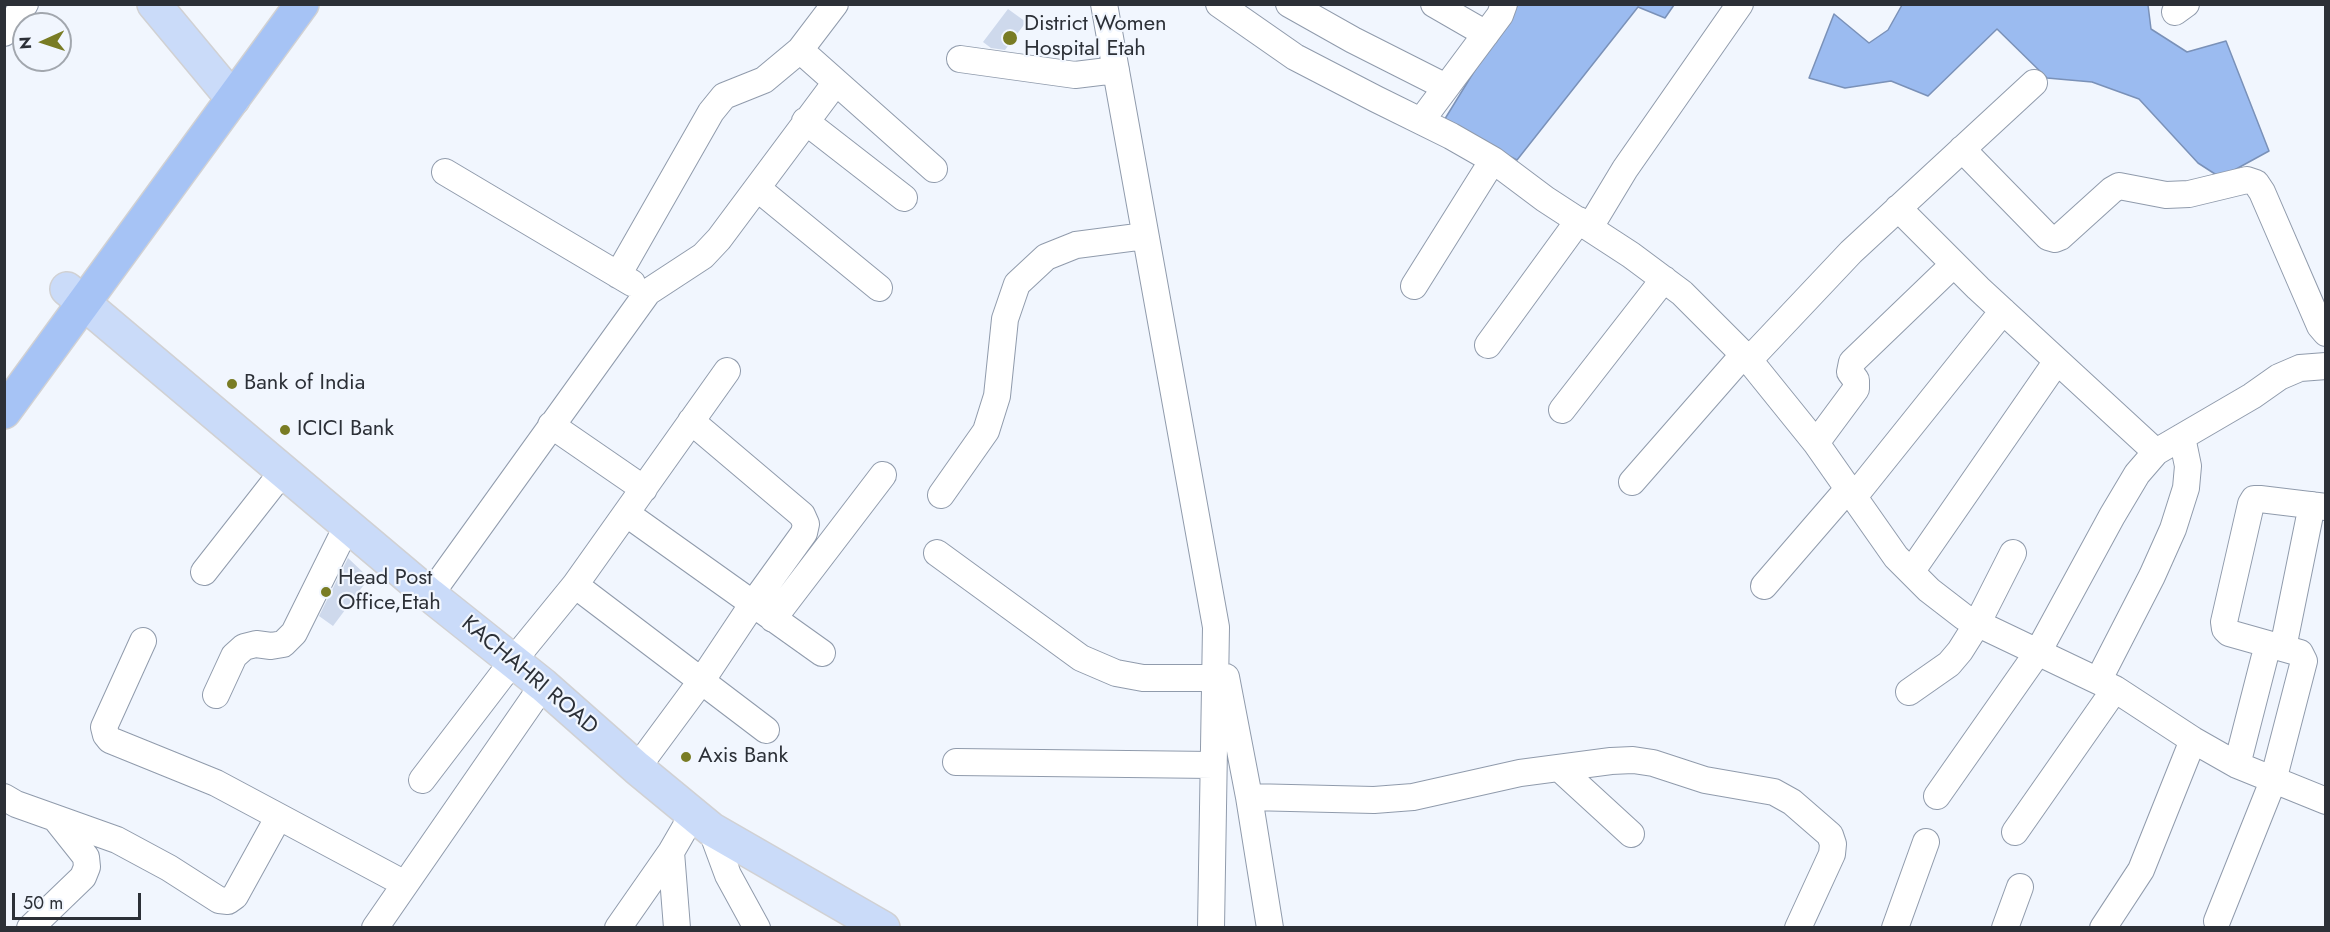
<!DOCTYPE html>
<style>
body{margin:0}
#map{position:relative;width:2330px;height:932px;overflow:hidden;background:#f1f6fe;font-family:Jost,sans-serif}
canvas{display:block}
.frame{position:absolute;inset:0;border:6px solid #2c3037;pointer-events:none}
.north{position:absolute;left:12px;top:12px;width:60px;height:60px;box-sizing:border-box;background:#f1f6fe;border:2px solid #a2a7ae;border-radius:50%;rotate:267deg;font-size:16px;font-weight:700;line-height:24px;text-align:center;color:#2c3037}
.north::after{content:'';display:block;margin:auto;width:21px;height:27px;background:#797c24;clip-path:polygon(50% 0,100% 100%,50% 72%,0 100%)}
.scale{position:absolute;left:12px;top:893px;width:129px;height:27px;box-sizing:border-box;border:3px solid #2c3037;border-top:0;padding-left:8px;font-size:18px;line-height:21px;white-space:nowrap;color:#2c3037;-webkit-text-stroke:4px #f1f6fe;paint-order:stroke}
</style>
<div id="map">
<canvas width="2330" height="932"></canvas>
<div class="frame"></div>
<div class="north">N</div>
<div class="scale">50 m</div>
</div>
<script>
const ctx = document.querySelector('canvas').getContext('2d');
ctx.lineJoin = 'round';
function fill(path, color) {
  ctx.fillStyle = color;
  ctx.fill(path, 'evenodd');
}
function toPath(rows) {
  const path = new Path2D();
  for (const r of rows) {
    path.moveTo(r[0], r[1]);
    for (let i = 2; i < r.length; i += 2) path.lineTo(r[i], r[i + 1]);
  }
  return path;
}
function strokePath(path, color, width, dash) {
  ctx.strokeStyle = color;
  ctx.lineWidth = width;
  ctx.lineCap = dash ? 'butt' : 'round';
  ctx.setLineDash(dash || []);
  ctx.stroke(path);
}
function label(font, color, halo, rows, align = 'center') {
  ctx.font = font + ' Jost,sans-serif';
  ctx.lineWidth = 4.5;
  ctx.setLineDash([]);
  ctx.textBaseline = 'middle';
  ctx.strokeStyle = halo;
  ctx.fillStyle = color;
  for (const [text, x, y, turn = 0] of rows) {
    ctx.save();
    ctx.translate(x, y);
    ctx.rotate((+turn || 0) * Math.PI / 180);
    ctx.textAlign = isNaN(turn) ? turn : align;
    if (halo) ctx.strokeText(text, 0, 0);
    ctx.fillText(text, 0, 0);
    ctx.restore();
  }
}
const water = toPath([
 [1515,5,1674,5,1665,18,1638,7,1517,160,1443,122,1515,5],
 [1902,5,2148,5,2151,29,2187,52,2226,41,2269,151,2227,174,2215,174,2198,163,2139,99,2092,82,2047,78,1997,29,1928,96,1891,81,1845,88,1809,78,1834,14,1869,43,1888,30,1902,5]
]);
const building = toPath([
 [1008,9,1026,22,1005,50,991,48,983,42],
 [348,558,369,578,333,626,319,616,318,618]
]);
const minor = toPath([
 [1104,4,1216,627,1211,928],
 [1219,4,1295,57,1376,99,1451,136,1493,160,1545,199,1631,255,1682,293,1749,360,1816,443,1896,557,1929,590,1964,617,2115,689,2193,740,2237,765,2326,801],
 [1289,4,1353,40,1446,87],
 [1434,4,1486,34],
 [2175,12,2186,4],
 [4,33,25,4],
 [800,50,934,169],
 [960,59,1075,75,1116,70],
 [805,121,904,198],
 [1421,121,1500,15,1504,4],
 [1962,149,2048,237,2055,239,2060,237,2112,190,2119,186,2166,195,2189,194,2247,180,2256,183,2262,192,2320,326,2326,333],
 [445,172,632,283],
 [757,188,879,288],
 [1898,208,1978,288,2156,452],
 [1590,227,1625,169,1740,4],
 [618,275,711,112,724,96,764,80,800,50,835,4],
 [1414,286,1493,160],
 [1488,345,1579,220],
 [1749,360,1851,252,2034,83],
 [1562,410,1664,279],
 [551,425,644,489],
 [1816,443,1856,389,1856,380,1850,372,1852,362,1954,264],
 [1632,482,1744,354],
 [941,495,986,431,997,396,1005,319,1017,284,1046,257,1076,245,1145,236],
 [1853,498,2003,311],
 [627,514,822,653],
 [937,553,1081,658,1116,673,1143,678,1215,678],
 [204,572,284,470],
 [1911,572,2057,361],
 [575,585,766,730],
 [1764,586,1847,490],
 [430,595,648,292,703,256,719,239,836,82],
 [773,619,883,475],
 [143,641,104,727,106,735,110,740,216,783,405,884],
 [2283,648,2312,505],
 [1226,677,1249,797,1270,928],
 [2098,681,2152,576,2173,529,2186,488,2188,466,2182,437],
 [1909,692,1949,664,1960,651,1977,624,2013,553],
 [216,695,234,656,244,647,256,644,271,646,283,644,294,633,348,524],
 [956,762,1213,765],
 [2237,765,2268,644],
 [637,768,702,680,752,605,804,533,806,524,802,515,691,421],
 [1559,768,1631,834],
 [422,780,513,661,575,585,727,371],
 [1937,796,2038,652,2112,516,2137,474,2156,452,2252,396,2279,377,2300,368,2326,366],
 [4,797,16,804,117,840,169,868,219,900,228,901,235,896,278,818],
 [1249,797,1374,800,1413,797,1520,773,1611,761,1633,760,1653,763,1705,780,1774,792,1792,802,1830,835,1833,844,1832,854,1798,928],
 [711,829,728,875,757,928],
 [2015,832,2115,689],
 [671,852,677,928],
 [2217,921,2273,781,2304,661,2300,653,2229,633,2225,629,2224,622,2251,504,2254,499,2260,499,2326,507],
 [30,928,83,877,87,867,86,857,55,818],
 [375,928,543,685],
 [618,928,671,852,693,814],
 [1895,928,1926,842],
 [2005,928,2020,887],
 [2103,928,2141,870,2193,740]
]);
const major = toPath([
 [154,4,233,99],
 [67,289,430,595,543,685,637,768,711,829,883,928]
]);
const highway = toPath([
 [4,412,302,4]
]);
const markers = [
 [1010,38,8,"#797c24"],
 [232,384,6,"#797c24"],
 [285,430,6,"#797c24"],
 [326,592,6,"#797c24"],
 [686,757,6,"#797c24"]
];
const poiNames = [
 ["District Women",1024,25],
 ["Hospital Etah",1024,50],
 ["Bank of India",244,384],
 ["ICICI Bank",297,430],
 ["Head Post",338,579],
 ["Office,Etah",338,604],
 ["Axis Bank",698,757]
];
const streetNames = [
 ["KACHAHRI ROAD",529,676,40]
];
fill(water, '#9bbbf0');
strokePath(water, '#7a91b8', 1.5);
fill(building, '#ced9ec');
strokePath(minor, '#909bac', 28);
strokePath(major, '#d1d1d3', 36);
strokePath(highway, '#d1d1d3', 36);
strokePath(minor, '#fff', 26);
strokePath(major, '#cadbf9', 33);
strokePath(highway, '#a6c3f5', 33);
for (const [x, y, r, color] of markers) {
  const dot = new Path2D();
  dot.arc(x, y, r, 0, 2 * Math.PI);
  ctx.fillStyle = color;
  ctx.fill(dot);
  strokePath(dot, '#f1f6fe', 2);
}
label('22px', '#2c3037', '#f1f6fe', poiNames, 'left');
label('22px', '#2c3037', '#f1f6fe', streetNames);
</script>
